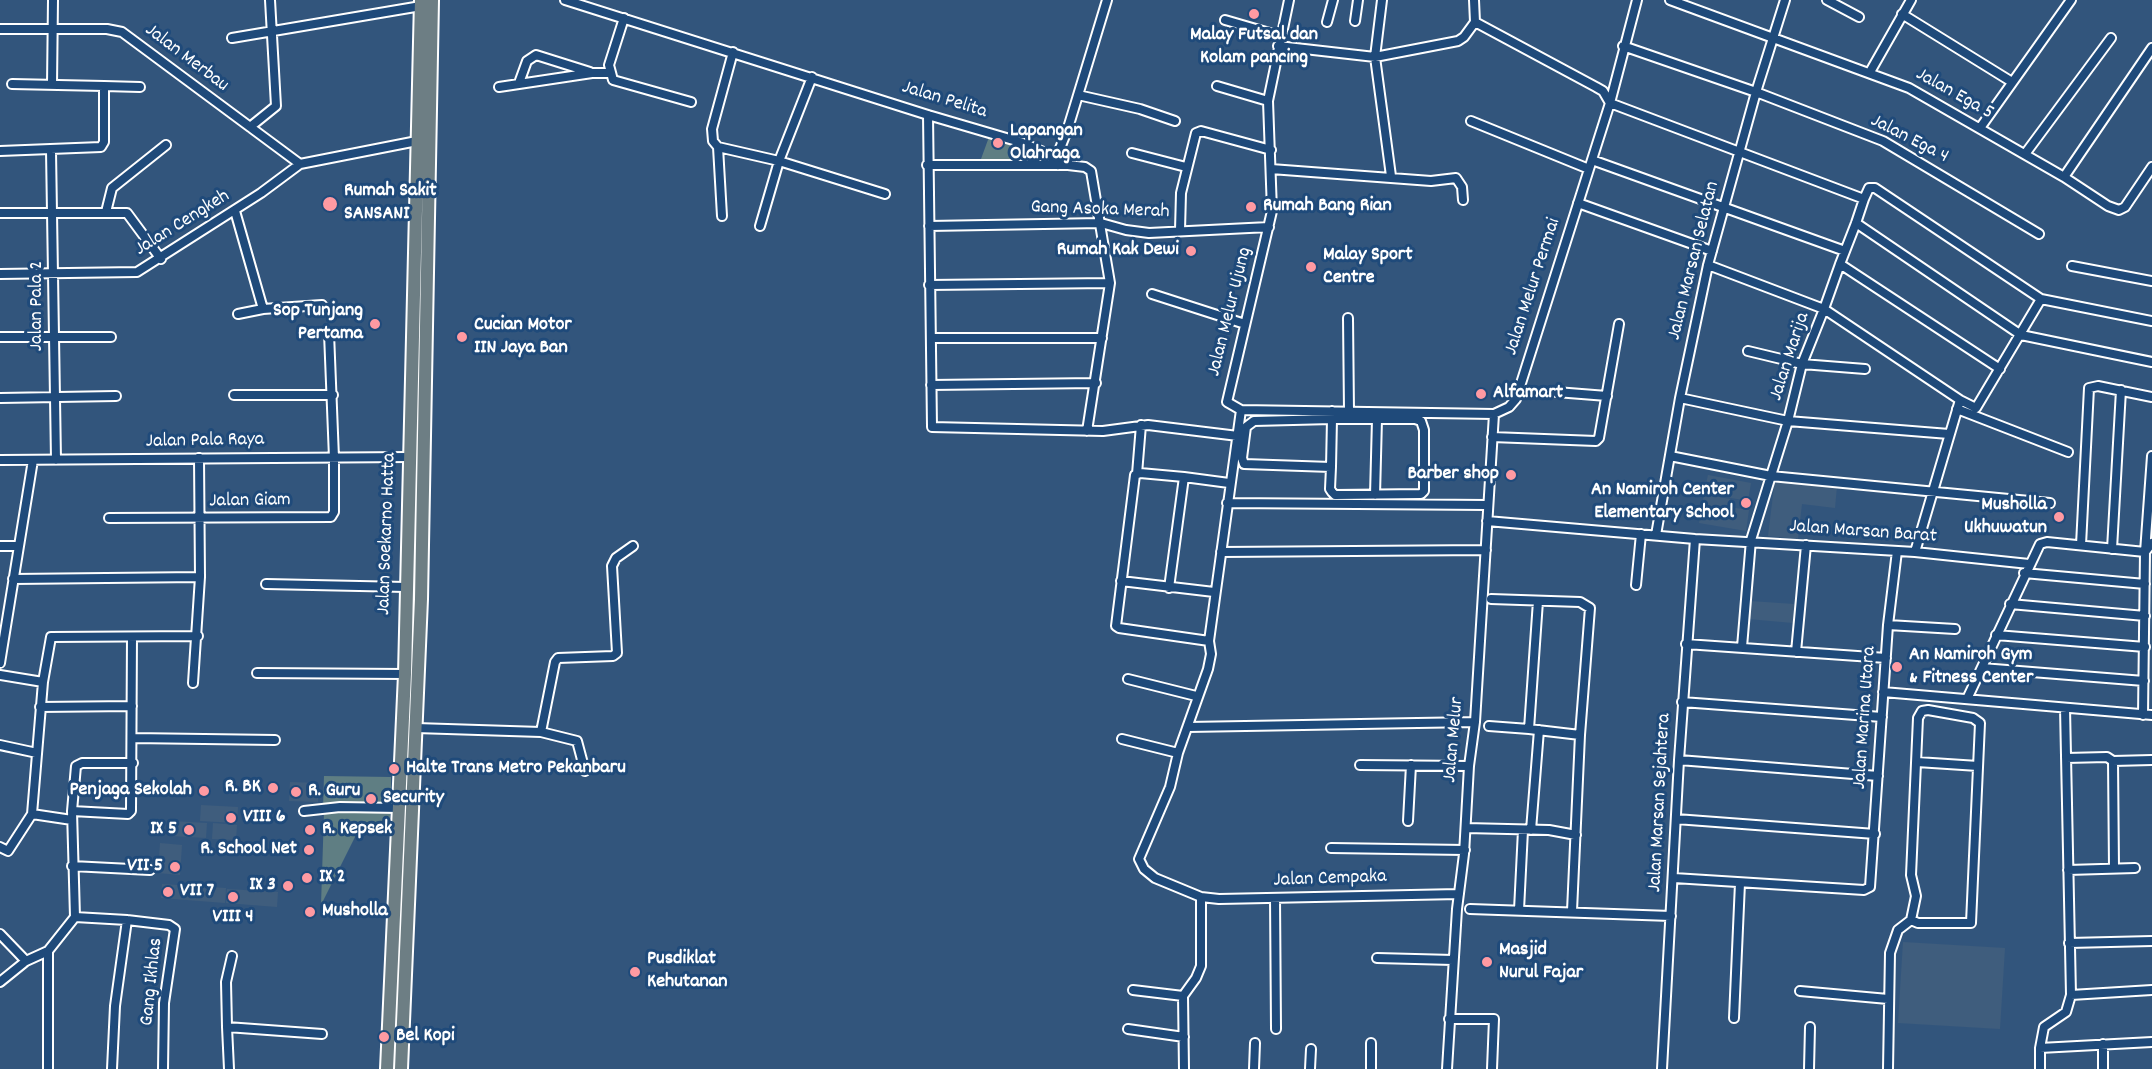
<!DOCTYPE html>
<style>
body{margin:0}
canvas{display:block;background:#32557c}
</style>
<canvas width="2152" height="1069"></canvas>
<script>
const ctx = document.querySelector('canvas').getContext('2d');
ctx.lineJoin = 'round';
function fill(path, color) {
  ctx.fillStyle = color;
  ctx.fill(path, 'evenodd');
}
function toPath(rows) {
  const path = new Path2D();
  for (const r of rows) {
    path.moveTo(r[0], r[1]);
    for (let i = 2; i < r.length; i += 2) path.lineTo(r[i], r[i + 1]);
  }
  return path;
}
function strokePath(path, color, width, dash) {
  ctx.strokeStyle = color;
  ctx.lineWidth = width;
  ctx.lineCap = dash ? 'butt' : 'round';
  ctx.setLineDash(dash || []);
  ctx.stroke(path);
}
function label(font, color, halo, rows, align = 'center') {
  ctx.font = font + ' Dekko,sans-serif';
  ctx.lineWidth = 6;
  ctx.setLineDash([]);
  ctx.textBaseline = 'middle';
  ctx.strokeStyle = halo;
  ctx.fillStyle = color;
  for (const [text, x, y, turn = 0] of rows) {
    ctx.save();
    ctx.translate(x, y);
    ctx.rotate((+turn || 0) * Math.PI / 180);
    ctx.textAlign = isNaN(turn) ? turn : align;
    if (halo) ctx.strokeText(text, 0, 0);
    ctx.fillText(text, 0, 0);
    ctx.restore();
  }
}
const built = toPath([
 [1708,475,1751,483,1748,501,1704,493],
 [1775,479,1837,486,1835,508,1802,504,1798,539,1768,536],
 [1704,494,1730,499,1729,507,1749,510,1746,531,1699,523],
 [1750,601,1794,604,1793,623,1748,619],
 [290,782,318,783,318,802,289,801],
 [201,805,238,807,237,823,200,821],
 [172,821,207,823,206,838,171,836],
 [213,823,237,825,236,840,212,839],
 [160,843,182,845,180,875,158,873],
 [162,884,226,888,225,903,161,898],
 [227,889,278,892,277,907,226,903],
 [1903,942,2005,948,2000,1029,1898,1023]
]);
const green = toPath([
 [989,137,1032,150,1027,161,981,159],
 [324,776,391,777,391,806,323,808],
 [335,809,390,810,390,831,358,831,321,905,324,813]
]);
const street = toPath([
 [565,0,928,115,1020,142,1048,154,1058,165],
 [1289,0,1268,101,1272,211,1227,402,1241,410,1494,414,1509,407,1516,399,1610,103,1637,0],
 [1382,0,1375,57,1391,176],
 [1474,0,1475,22],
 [1670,0,1909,88,2064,177,2108,206,2119,210,2125,207,2152,167],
 [1827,0,1859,17],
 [1902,14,2012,82],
 [624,18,609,65,613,80,691,102],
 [1225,20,1280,36],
 [1355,21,1358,0],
 [1327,22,1333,0],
 [0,29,107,29,122,32,300,164],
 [232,38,421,6],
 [1278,46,1375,57,1458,41,1464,37,1475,22,1596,87,1603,91,1610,103],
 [1623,46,1756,92,1883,141,2039,234],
 [1870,72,1911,0],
 [519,83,527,61,536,55,590,72],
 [52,85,53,0],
 [104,86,140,87],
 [1217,86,1268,101],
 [499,87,592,73,609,73],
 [1078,95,1140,109,1175,121],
 [1610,103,1864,199],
 [928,115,932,427,1103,431,1148,425,1238,436],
 [1471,121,1589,169],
 [250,127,276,106,270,0],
 [1980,128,2071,0],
 [718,147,779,161,885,194],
 [0,151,101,147,104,142,104,86,12,84],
 [51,151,56,460],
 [1132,153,1186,167],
 [2025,154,2111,38],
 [1592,160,1845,251],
 [1055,161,1068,128,1107,0],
 [927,165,1068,165,1085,167,1091,171,1110,283,1087,431],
 [1271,169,1431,181,1456,178,1462,187,1463,200],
 [2064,177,2152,48],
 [1578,203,1712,251],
 [235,211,263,309,322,305],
 [106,212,112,188,166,145],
 [0,213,127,213,161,259],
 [722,216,718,147,713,141,712,129,733,52],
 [1856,223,2021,335,2152,362],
 [760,226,779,161,812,77],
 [929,226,1101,223,1126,230,1149,233,1269,227],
 [1180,230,1181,193,1196,133,1201,131,1271,150],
 [1840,264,2000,369],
 [1708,265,1824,309,1960,400,1976,408,2041,299,1875,188,1869,188,1864,199,1856,223,1840,264,1824,309,1802,364,1788,421,1751,540,1742,647],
 [2072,266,2152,281],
 [0,274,137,272,261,193,300,164,417,141],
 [929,285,1110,283],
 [1152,294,1245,324],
 [2041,299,2152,321],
 [238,314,263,309],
 [1348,318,1349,411],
 [0,337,111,337],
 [931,338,1102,338],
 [1748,351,1802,364,1865,369],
 [931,385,1096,383],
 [1556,392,1607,396],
 [234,395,333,395],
 [0,398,116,396],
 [1680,398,1788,421,1949,434],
 [1957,409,2068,452],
 [1492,437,1596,441,1599,438,1619,324],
 [1670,456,1771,476,2050,503],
 [0,460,410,457],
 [1331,467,1244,464,1242,458,1246,427,1254,421,1332,419,1415,419,1421,421,1424,430,1424,491,1421,494,1335,495,1332,492,1330,489,1331,467,1332,419,1332,411],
 [1137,474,1141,425],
 [1184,477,1140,473,1135,475,1116,626,1119,628,1209,641,1241,410],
 [1375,495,1377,419],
 [1227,503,1487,505],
 [109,518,331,517,334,512,334,458,329,333],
 [1487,521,1695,539,1915,552,2029,564],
 [1656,535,1680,398,1708,265,1756,92,1785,0],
 [2081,545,2089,388,2098,386,2152,397],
 [0,546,17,546],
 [2112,549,2121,390],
 [1221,552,1486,550],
 [1915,552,1960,400],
 [2024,573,2145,584],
 [13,579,200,577],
 [1121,581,1214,592],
 [266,584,406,587],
 [1636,585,1641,534],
 [1169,588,1184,477,1229,483],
 [1491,599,1580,602,1590,608,1580,735,1572,911],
 [1538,601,1529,729,1580,735],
 [2010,604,2145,616],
 [1888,625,1955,629],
 [1996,635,2145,647],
 [1686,644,1886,658],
 [1796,652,1806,545],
 [0,663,33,460],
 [1982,668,2144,681],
 [257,673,405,674],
 [0,675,43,682],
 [1128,679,1196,696],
 [193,683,200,577,199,458],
 [1883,692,2152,715],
 [1967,699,2040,544,2047,542,2145,552,2152,543],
 [1682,702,1882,717],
 [40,707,132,706],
 [1928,710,1973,718,1980,723,1971,923,1918,923,1911,920,1916,896,1911,875,1918,718,1922,711,1928,710],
 [2143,715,2145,552,2152,456],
 [1489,726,1529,729],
 [1188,727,1475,722],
 [416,728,541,732,555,662,558,658,613,656,617,653,612,566,616,558,633,546],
 [541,732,577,741,585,771],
 [133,738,275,740],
 [1122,739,1178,753],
 [0,745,37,753],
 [2066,758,2107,757,2113,761,2114,868],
 [1679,760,1878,776],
 [2113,761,2152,760],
 [1917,762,1978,766],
 [1360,765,1469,766],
 [72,811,128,814,131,811,132,637],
 [304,811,340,807,400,808],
 [32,814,72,820],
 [1676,819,1875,834],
 [1408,821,1411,765],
 [1466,828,1549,830,1576,835],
 [1531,830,1539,730],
 [0,847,8,851,32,814,43,682,51,637,198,636],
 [1331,848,1465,850],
 [72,866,150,870],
 [2068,870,2135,868],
 [1674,878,1864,890,1870,887,1888,625,1897,551],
 [1201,897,1219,899,1459,894],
 [1275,898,1276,1029],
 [1470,909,1671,916],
 [1519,910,1523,830],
 [75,917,127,920,169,925,175,929,164,1003,163,1069],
 [75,917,72,811,76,766,82,763,133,763],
 [0,934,26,961],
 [2069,943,2152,941],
 [1377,958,1453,960],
 [0,982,26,961,48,951],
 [1133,990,1183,996],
 [1800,991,1888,999],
 [2071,995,2152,990],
 [1734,1018,1740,883],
 [1449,1019,1494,1019,1492,1069],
 [227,1027,226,982,232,956],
 [1128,1029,1184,1037],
 [2103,1044,2103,1069],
 [2040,1048,2152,1042],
 [48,1069,48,951,75,917],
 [112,1069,115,1006,127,920],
 [229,1069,227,1027,322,1034],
 [1184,1069,1183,996,1196,978,1201,966,1201,897,1155,878,1144,869,1139,859,1170,787,1178,753,1208,669,1211,654,1209,641],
 [1254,1069,1255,1043],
 [1310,1069,1311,1049],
 [1371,1069,1371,1043],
 [1447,1069,1457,909,1464,854,1469,766,1475,722,1494,414],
 [1662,1069,1679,760,1695,539],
 [1809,1069,1810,1027],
 [1888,1069,1890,953,1898,930,1911,920],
 [2040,1069,2040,1048,2044,1027,2066,1012,2071,995,2065,708]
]);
const primary = toPath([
 [387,1069,405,674,421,0],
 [401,1069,421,599,432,0]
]);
const markers = [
 [1254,14,6,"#ff9aa2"],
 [998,143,6,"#ff9aa2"],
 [330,204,8,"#ff9aa2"],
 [1251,207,6,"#ff9aa2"],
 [1191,251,6,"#ff9aa2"],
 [1311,267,6,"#ff9aa2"],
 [375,324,6,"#ff9aa2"],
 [462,337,6,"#ff9aa2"],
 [1481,394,6,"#ff9aa2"],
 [1511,475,6,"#ff9aa2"],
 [1746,503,6,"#ff9aa2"],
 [2059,517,6,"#ff9aa2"],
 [1897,667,6,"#ff9aa2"],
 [394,769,6,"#ff9aa2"],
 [273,788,6,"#ff9aa2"],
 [204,791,6,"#ff9aa2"],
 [296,792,6,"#ff9aa2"],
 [371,799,6,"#ff9aa2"],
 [231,818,6,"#ff9aa2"],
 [189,830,6,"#ff9aa2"],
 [310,830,6,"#ff9aa2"],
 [309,850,6,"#ff9aa2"],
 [175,867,6,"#ff9aa2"],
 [307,878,6,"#ff9aa2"],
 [288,886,6,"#ff9aa2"],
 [168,892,6,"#ff9aa2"],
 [233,897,6,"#ff9aa2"],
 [310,912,6,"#ff9aa2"],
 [1487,962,6,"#ff9aa2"],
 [635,972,6,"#ff9aa2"],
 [384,1037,6,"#ff9aa2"]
];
const poiNames = [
 ["Malay Futsal dan",1254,36,"center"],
 ["Kolam pancing",1254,59,"center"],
 ["Lapangan",1010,132],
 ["Olahraga",1010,155],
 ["Rumah Sakit",344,192],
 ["SANSANI",344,215],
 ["Rumah Bang Rian",1263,207],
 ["Rumah Kak Dewi",1179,251,"right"],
 ["Malay Sport",1323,256],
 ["Centre",1323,279],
 ["Sop Tunjang",363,312,"right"],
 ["Pertama",363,335,"right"],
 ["Cucian Motor",474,326],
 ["IIN Jaya Ban",474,349],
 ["Alfamart",1493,394],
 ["Barber shop",1499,475,"right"],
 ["An Namiroh Center",1734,491,"right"],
 ["Elementary School",1734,514,"right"],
 ["Musholla",2047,506,"right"],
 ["Ukhuwatun",2047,529,"right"],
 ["An Namiroh Gym",1909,656],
 ["& Fitness Center",1909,679],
 ["Halte Trans Metro Pekanbaru",406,769],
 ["R. BK",261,788,"right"],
 ["Penjaga Sekolah",192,791,"right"],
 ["R. Guru",308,792],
 ["Security",383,799],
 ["VIII 6",243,818],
 ["IX 5",177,830,"right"],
 ["R. Kepsek",322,830],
 ["R. School Net",297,850,"right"],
 ["VII 5",163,867,"right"],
 ["IX 2",319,878],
 ["IX 3",276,886,"right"],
 ["VII 7",180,892],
 ["Musholla",322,912],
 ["VIII 4",233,918,"center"],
 ["Masjid",1499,951],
 ["Nurul Fajar",1499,974],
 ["Pusdiklat",647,960],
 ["Kehutanan",647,983],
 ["Bel Kopi",396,1037]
];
const streetNames = [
 ["Jalan Merbau",186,59,37],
 ["Jalan Ega 5",1954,95,29],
 ["Jalan Pelita",944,101,17],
 ["Jalan Ega 4",1909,140,27],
 ["Gang Asoka Merah",1100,211,2],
 ["Jalan Cengkeh",183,224,-32],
 ["Jalan Marsan Selatan",1695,261,-76],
 ["Jalan Melur Permai",1534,287,-72],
 ["Jalan Pala 2",38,306,-90],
 ["Jalan Melur Ujung",1231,312,-76],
 ["Jalan Marija",1791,357,-72],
 ["Jalan Pala Raya",205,442,-1],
 ["Jalan Giam",250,502,-1],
 ["Jalan Marsan Barat",1863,533,4],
 ["Jalan Soekarno Hatta",388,534,-88],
 ["Jalan Marina Utara",1866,718,-86],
 ["Jalan Melur",1455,740,-85],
 ["Jalan Marsan Sejahtera",1661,803,-87],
 ["Jalan Cempaka",1330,880,-2],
 ["Gang Ikhlas",153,982,-84]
];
fill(built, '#3f5d7d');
fill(green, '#5f7e83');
strokePath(street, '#fff', 12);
strokePath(primary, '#fff', 16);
strokePath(street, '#1f4a7a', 8);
strokePath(primary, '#6d7e84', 12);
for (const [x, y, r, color] of markers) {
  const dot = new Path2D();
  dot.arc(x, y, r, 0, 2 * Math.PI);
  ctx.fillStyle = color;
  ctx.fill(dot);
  strokePath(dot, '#1f4a7a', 2);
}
label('bold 20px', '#fff', '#1f4a7a', poiNames, 'left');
label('20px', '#fff', '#1f4a7a', streetNames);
</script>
